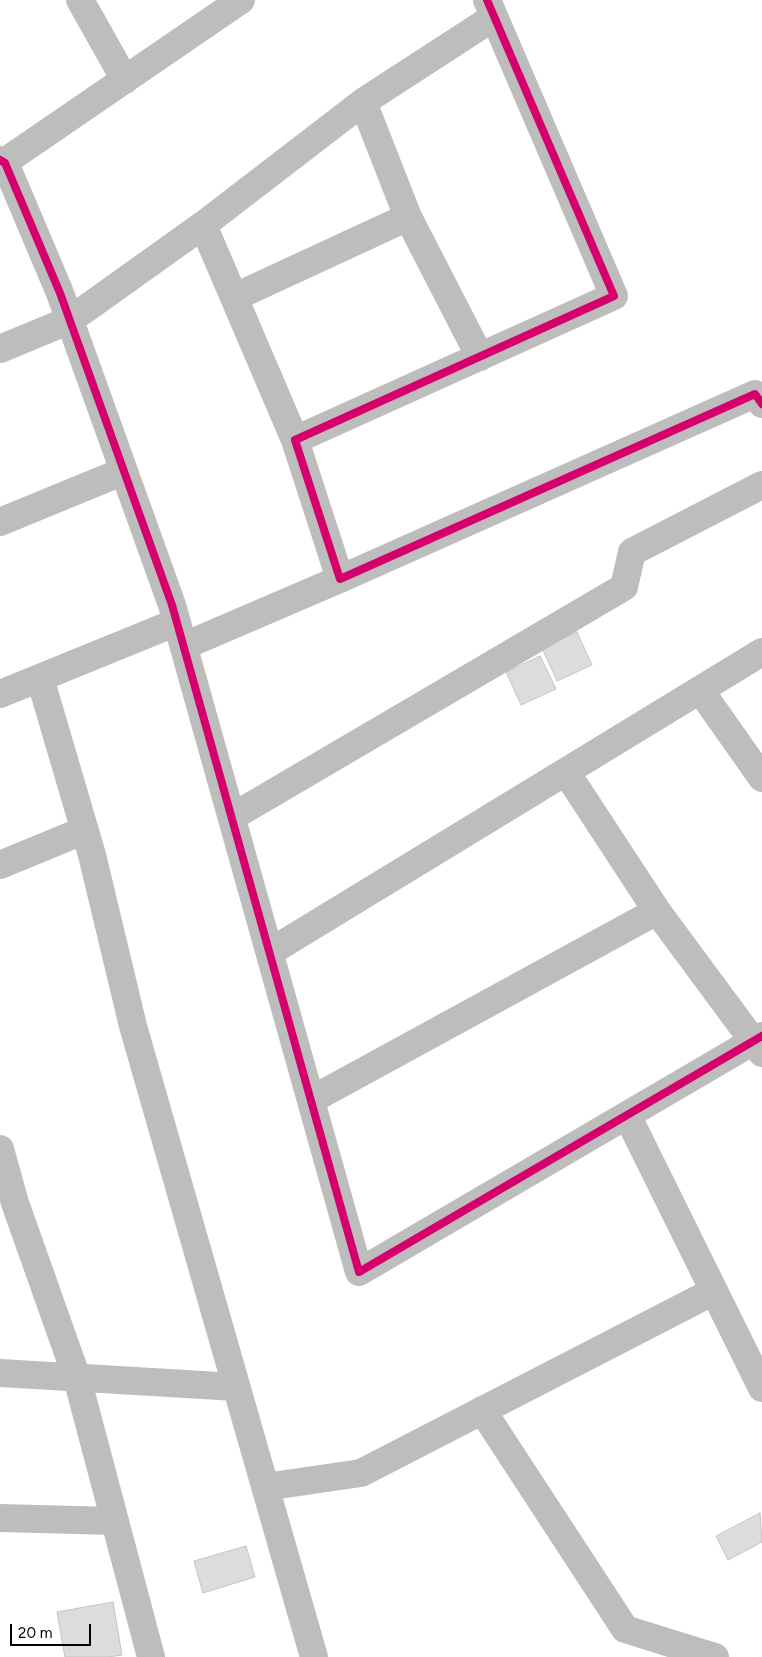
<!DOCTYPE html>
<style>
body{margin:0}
#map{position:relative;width:762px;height:1657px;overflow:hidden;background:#fff;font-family:Figtree,sans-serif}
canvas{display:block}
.scale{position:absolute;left:10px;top:1624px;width:81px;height:22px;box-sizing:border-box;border:2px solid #000;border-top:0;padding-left:6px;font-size:15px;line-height:18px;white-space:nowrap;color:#000;-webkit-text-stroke:4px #fff;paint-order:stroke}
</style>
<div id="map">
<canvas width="762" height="1657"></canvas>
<div class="scale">20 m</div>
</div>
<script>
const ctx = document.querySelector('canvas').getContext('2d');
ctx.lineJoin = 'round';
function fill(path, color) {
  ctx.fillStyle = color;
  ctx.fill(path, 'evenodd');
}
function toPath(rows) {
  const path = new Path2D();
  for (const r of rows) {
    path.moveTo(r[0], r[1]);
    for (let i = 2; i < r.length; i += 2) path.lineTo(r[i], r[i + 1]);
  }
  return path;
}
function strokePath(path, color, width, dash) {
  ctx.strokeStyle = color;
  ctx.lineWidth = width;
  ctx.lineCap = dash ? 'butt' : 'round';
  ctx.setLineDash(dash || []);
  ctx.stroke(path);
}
const building = toPath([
 [577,632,592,665,557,681,542,648,577,632],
 [540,656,556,689,521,705,506,672,540,656],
 [760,1513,762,1542,728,1560,716,1536,760,1513],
 [246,1546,255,1577,203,1593,194,1561,246,1546],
 [113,1602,122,1655,108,1657,65,1657,57,1612,113,1602]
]);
const street = toPath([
 [80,0,125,80],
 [487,0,614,296,295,440,340,579,755,394,762,404],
 [363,102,408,217,480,357],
 [0,160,5,163,60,293,172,605,359,1272,762,1036],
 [0,165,241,0],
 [203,225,295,440],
 [235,297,408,217],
 [0,349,70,320,203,225,363,102,494,17],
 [0,522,124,471],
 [184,646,340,579],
 [40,678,92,855,133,1026,314,1657],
 [700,690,762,778],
 [0,694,177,622],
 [566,772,657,911,762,1053],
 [232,817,624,587,632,552,762,485],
 [0,865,85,830],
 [270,952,762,652],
 [311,1100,657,911],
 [627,1115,762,1388],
 [0,1149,15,1203,77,1378,151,1657],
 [0,1373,236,1387],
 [482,1410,625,1629,715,1657],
 [265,1487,361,1473,714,1291],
 [0,1518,115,1521]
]);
const cycleway = toPath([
 [487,0,614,296,295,440,340,579,755,394,762,404],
 [0,160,5,163,60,293,172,605,359,1272,762,1036]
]);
fill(building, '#dcdcdc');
strokePath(building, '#c4c4c4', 1);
strokePath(street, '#bdbdbd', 28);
strokePath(cycleway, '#d6006c', 8);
</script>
